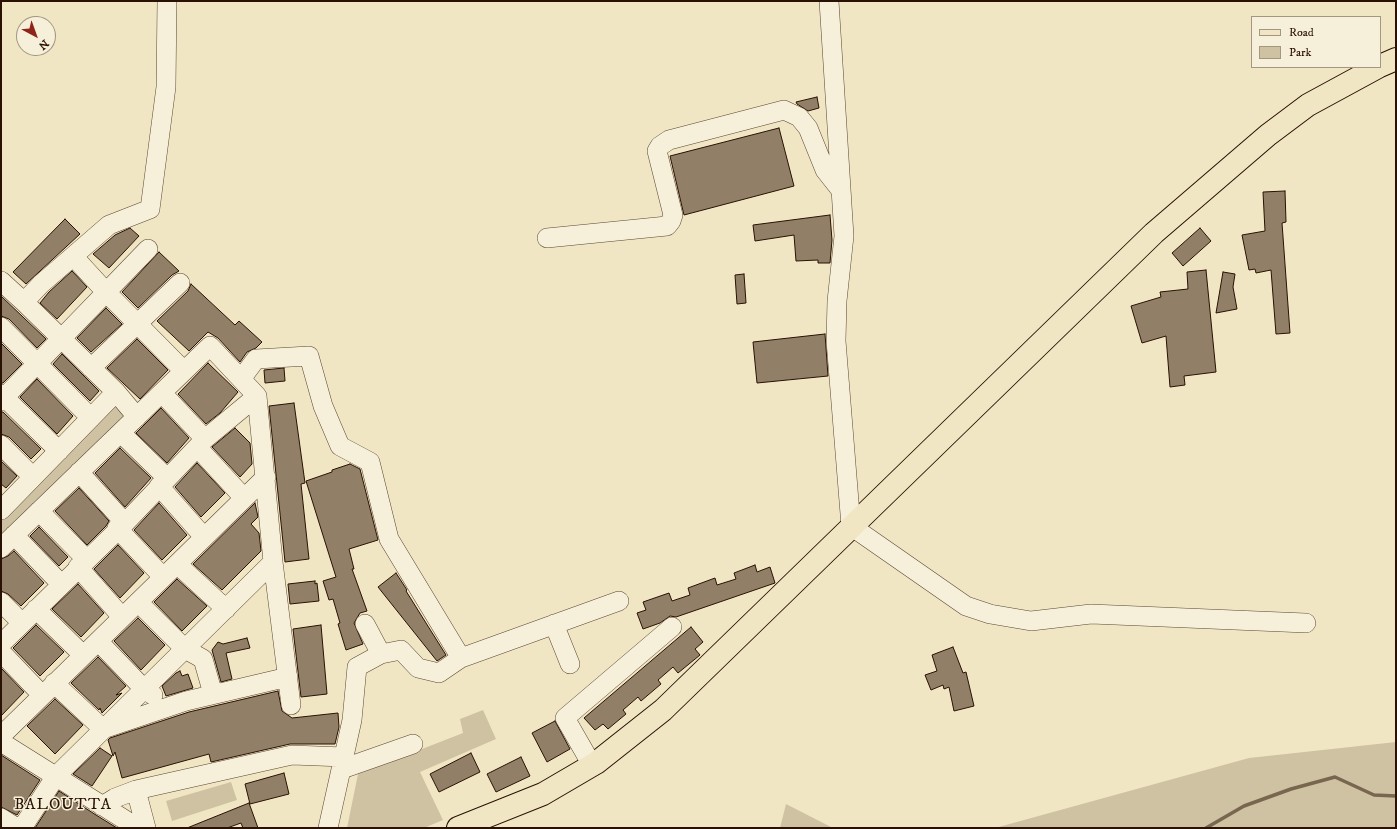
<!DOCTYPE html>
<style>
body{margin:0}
#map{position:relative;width:1397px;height:829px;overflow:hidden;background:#f1e6c4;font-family:"IM FELL DW Pica",serif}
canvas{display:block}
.frame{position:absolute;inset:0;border:2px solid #291103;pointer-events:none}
.legend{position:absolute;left:1251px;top:16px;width:130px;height:52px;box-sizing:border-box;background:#f6efd9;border:1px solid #a49683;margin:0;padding:5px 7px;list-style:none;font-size:12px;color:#291103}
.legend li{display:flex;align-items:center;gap:8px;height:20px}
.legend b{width:20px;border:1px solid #a49683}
.north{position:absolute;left:16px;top:16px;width:40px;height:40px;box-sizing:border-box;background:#f6efd9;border:1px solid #a49683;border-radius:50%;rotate:139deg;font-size:11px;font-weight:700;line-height:16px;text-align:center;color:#291103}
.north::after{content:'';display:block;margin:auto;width:14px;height:18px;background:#8f2418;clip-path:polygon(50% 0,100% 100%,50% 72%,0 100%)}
</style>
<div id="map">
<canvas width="1397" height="829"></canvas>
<div class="frame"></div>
<ul class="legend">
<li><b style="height:5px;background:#f1e6c4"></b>Road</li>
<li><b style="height:11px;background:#cfc2a3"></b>Park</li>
</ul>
<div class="north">N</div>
</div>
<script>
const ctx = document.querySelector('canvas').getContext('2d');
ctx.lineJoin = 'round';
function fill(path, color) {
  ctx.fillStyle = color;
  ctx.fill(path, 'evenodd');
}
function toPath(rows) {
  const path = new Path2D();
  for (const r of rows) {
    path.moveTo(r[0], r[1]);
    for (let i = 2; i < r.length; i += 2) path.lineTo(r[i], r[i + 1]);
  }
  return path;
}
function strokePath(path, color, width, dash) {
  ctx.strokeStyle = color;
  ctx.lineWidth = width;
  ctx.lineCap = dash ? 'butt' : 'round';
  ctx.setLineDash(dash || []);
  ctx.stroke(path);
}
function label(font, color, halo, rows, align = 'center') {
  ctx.font = font + ' "IM FELL DW Pica",serif';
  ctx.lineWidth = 3;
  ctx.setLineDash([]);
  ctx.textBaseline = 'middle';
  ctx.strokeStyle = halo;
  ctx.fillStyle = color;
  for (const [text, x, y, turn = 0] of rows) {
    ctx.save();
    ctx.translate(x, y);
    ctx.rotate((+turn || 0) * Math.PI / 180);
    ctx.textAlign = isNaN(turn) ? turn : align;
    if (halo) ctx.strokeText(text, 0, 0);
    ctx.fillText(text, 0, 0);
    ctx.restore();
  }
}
const green = toPath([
 [116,402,127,413,1,538,1,516],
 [483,710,496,739,420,772,443,820,424,828,347,828,358,774,463,733,460,719],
 [1396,742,1396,828,995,828,1249,758],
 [231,782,237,800,172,821,166,801],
 [786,804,833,828,780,828]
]);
const stream = toPath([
 [1206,828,1244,806,1291,789,1335,777,1374,795,1396,796]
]);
const building = toPath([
 [817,97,819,108,808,111,797,104,796,102,817,97],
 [779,128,794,186,684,215,670,156,779,128],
 [1285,191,1286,222,1282,223,1290,333,1276,334,1271,270,1256,273,1255,269,1249,270,1242,235,1265,231,1263,192,1285,191],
 [830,215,832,240,830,263,818,263,818,260,796,261,794,235,755,241,753,225,830,215],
 [65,219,80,234,26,284,13,272,65,219],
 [130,228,139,236,109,268,93,254,115,235,130,228],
 [1200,228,1211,241,1183,266,1172,253,1200,228],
 [159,252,179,271,172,275,138,308,122,292,159,252],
 [1206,270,1216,372,1184,376,1185,385,1170,387,1166,336,1142,343,1131,306,1161,297,1160,292,1188,289,1187,272,1206,270],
 [72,271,87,287,57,319,40,303,49,292,72,271],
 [1223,272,1235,274,1233,287,1237,309,1216,313,1223,272],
 [744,274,746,303,737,304,735,275,744,274],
 [191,284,235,325,239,321,262,342,256,348,247,352,240,362,218,338,208,332,189,351,157,321,188,291,191,284],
 [1,296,46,339,37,348,9,319,1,316,1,296],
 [106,308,122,324,91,352,77,338,106,308],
 [825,334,828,376,757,383,753,342,825,334],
 [137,339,168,370,140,399,107,368,137,339],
 [1,343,22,364,3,383,1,383,1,343],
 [62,354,99,391,90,401,53,364,62,354],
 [208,363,238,392,220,413,206,424,178,394,208,363],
 [284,368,285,381,265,383,264,370,284,368],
 [37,379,73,416,57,434,20,397,37,379],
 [294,403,305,483,301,484,309,559,285,562,269,406,294,403],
 [161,408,189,438,167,463,136,433,161,408],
 [1,412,3,412,41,449,31,459,9,437,1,434,1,412],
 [235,428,250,443,252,464,240,477,212,447,235,428],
 [120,448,151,478,125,507,95,473,120,448],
 [1,461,17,476,6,488,1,484,1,461],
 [197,463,225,493,201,517,175,487,197,463],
 [350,464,360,469,378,540,349,549,354,569,352,569,367,611,360,613,354,623,363,644,346,650,338,624,340,623,333,599,329,600,323,581,336,577,306,481,332,472,332,470,350,464],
 [79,488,109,521,106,526,87,545,55,511,79,488],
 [159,503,187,535,162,560,134,530,159,503],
 [255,503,258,517,251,524,259,533,261,551,222,590,193,564,255,503],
 [39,527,68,557,59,566,30,536,39,527],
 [118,545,144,573,120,598,94,569,118,545],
 [14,551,44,583,21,606,8,594,1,591,1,559,8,556,14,551],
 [755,565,757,572,770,567,775,583,676,617,670,616,660,623,643,629,637,613,646,610,643,602,669,593,672,601,690,595,688,588,715,578,717,585,736,579,734,573,755,565],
 [396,573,407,590,406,591,446,655,437,661,378,587,396,573],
 [177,579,207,606,182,631,154,602,177,579],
 [315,581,315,584,317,583,319,601,290,604,288,584,315,581],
 [78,584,104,613,81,637,52,609,78,584],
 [138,618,165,645,141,670,114,641,138,618],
 [36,625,64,652,40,676,13,648,36,625],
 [321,625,327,694,301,697,293,629,321,625],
 [691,627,703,642,695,649,700,655,678,673,673,667,658,680,661,684,641,701,638,697,623,710,626,714,608,729,603,724,595,730,584,718,691,627],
 [247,638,250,648,226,653,232,679,221,682,212,650,218,642,223,644,247,638],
 [953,647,963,673,966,672,974,706,954,711,949,687,944,689,943,685,931,690,925,675,937,671,932,655,953,647],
 [98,657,126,686,116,695,122,693,102,713,100,708,99,710,71,683,98,657],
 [1,668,24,692,1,716,1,668],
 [180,671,182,676,188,674,193,688,166,696,162,686,176,673,180,671],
 [278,691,282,711,292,718,338,713,339,727,335,744,290,744,211,762,209,754,122,778,115,752,113,756,108,740,110,738,189,712,278,691],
 [55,699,83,725,55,754,27,726,55,699],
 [555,721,570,749,547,762,532,733,555,721],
 [100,748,112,756,92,786,73,774,100,748],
 [471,753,480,772,439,792,430,774,471,753],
 [1,755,40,780,17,815,1,807,1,755],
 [521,757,530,776,496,792,487,774,521,757],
 [284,773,289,794,250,804,245,784,284,773],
 [59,791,96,815,117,828,35,828,59,791],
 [249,803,258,828,243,828,241,823,227,828,187,828,249,803]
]);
const minor = toPath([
 [829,1,844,236,837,301,836,341,851,526,966,606,990,614,1031,621,1091,614,1306,623],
 [547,238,667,226,671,221,673,215,657,151,660,146,669,140,784,110,799,117,808,128,825,170,840,189],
 [73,256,106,292,184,371],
 [1,281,24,302,116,392,137,417],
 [24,302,41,284,109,225,150,209,166,87,167,1],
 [1,327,91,418],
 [91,368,180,283],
 [241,379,256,359,309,356,323,406,340,446,370,462,389,539,461,658],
 [162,393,205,439],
 [1,394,59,451],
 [1,401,148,249],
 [121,433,167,478],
 [1,445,33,477],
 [198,448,244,498],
 [79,472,125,523],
 [159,486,204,537],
 [1,510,116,392],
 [39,511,86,559],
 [117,528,163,577],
 [14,535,61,584],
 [1,548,210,346,257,396,273,562,291,705],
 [177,564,226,609],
 [78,567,122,617],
 [1,602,22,623],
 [138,602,185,649,203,659,213,694],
 [36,609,83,655],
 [365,624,381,654],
 [554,624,570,664],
 [98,641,144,689,153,695],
 [1,644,125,523,205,439,257,396],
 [1,652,42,695],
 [54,683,103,729,186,701,288,677],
 [1,736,266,477],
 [1,742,138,828],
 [592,765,565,718,672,627],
 [342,769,413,744],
 [136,790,146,828],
 [102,806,115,798,136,790,292,755,344,757],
 [1,818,17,828],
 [22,828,56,776,273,562],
 [328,828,352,720,357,667,381,654,401,650,418,668,439,673,461,658,619,601]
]);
const major = toPath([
 [1380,66,1396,59],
 [458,828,543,794,596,763,663,710,1154,233,1268,135,1308,105,1378,67]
]);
const quarterNames = [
 ["BALOUTTA",63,806]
];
fill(green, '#cfc2a3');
strokePath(stream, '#78664f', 3.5);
fill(building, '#918067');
strokePath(building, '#291103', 1);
strokePath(minor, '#5b4633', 20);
strokePath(major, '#291103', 24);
strokePath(minor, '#f6efd9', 19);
strokePath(major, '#f1e6c4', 22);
ctx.letterSpacing = '1px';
label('16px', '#291103', '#f6efd9', quarterNames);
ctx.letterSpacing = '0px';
</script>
